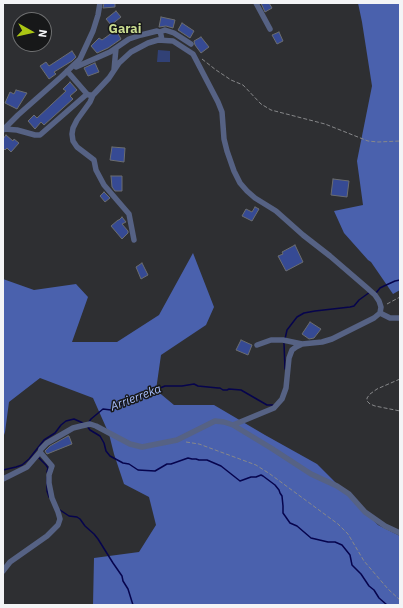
<!DOCTYPE html>
<style>
body{margin:0}
#map{position:relative;width:403px;height:608px;overflow:hidden;background:#2e2f32;font-family:"IBM Plex Sans",sans-serif}
canvas{display:block}
.frame{position:absolute;inset:0;border:4px solid #f3f4f6;pointer-events:none}
.north{position:absolute;left:12px;top:12px;width:40px;height:40px;box-sizing:border-box;background:#171819;border:1px solid #6f7071;border-radius:50%;rotate:98deg;font-size:11px;font-weight:700;line-height:16px;text-align:center;color:#f3f4f6}
.north::after{content:'';display:block;margin:auto;width:14px;height:18px;background:#abc614;clip-path:polygon(50% 0,100% 100%,50% 72%,0 100%)}
</style>
<div id="map">
<canvas width="403" height="608"></canvas>
<div class="frame"></div>
<div class="north">N</div>
</div>
<script>
const ctx = document.querySelector('canvas').getContext('2d');
ctx.lineJoin = 'round';
function fill(path, color) {
  ctx.fillStyle = color;
  ctx.fill(path, 'evenodd');
}
function toPath(rows) {
  const path = new Path2D();
  for (const r of rows) {
    path.moveTo(r[0], r[1]);
    for (let i = 2; i < r.length; i += 2) path.lineTo(r[i], r[i + 1]);
  }
  return path;
}
function strokePath(path, color, width, dash) {
  ctx.strokeStyle = color;
  ctx.lineWidth = width;
  ctx.lineCap = dash ? 'butt' : 'round';
  ctx.setLineDash(dash || []);
  ctx.stroke(path);
}
function label(font, color, halo, rows, align = 'center') {
  ctx.font = font + ' "IBM Plex Sans",sans-serif';
  ctx.lineWidth = 3;
  ctx.setLineDash([]);
  ctx.textBaseline = 'middle';
  ctx.strokeStyle = halo;
  ctx.fillStyle = color;
  for (const [text, x, y, turn = 0] of rows) {
    ctx.save();
    ctx.translate(x, y);
    ctx.rotate((+turn || 0) * Math.PI / 180);
    ctx.textAlign = isNaN(turn) ? turn : align;
    if (halo) ctx.strokeText(text, 0, 0);
    ctx.fillText(text, 0, 0);
    ctx.restore();
  }
}
const green = toPath([
 [158,50,170,51,170,62,157,62]
]);
const forest = toPath([
 [358,3,400,3,400,290,393,294,371,262,368,260,344,233,334,211,363,205,357,161,372,86,362,22],
 [193,253,214,307,206,325,161,355,156,390,174,405,214,405,265,435,317,464,378,525,400,536,400,605,93,605,94,558,139,552,156,525,149,497,124,484,114,454,109,434,93,398,40,378,9,402,5,432,3,438,3,279,34,290,76,284,88,297,72,342,117,342,159,315]
]);
const stream = toPath([
 [376,293,380,288,384,286,395,281,400,280],
 [285,339,287,330,297,317,304,313,315,311,350,307,354,306,359,300,370,292],
 [284,343,285,369],
 [89,422,91,419,103,409,111,410,115,408,119,407,124,402,139,398,155,391,160,388,165,386,182,386,194,384,198,386,218,388,220,388,223,390,227,390,229,389,241,390,267,405,273,405],
 [87,426,90,430,100,436,104,443,106,451,110,456,123,463,129,464,138,470,155,471,167,464,171,464,188,458,192,459,196,459,199,460,207,460,221,466,240,481,251,477,256,477,261,475,263,476,275,485,279,490,280,493,282,496,283,506,283,513,290,523,297,526,311,538,328,542,335,542,342,545,350,555,352,565,361,574,369,586,374,590,379,598,387,605],
 [39,458,46,465,48,468,47,472],
 [3,470,16,467,22,465,29,459,44,440,55,433,61,425,66,421,74,419,83,423],
 [47,477,47,491,49,497],
 [60,510,69,516,77,517,80,519,85,526,94,534,98,539,113,563,122,576,123,581,128,589,133,605]
]);
const building = toPath([
 [104,3,115,3,115,7,103,8,104,3],
 [261,3,269,3,272,8,265,12,261,3],
 [116,11,121,17,111,25,106,19,116,11],
 [161,17,175,20,173,28,166,26,159,27,161,17],
 [182,23,194,31,190,38,178,30,182,23],
 [116,30,121,39,108,48,97,53,91,46,99,38,102,40,116,30],
 [279,32,283,41,277,44,272,35,279,32],
 [201,37,209,47,201,53,195,45,194,41,201,37],
 [72,51,76,57,72,61,54,72,56,74,49,79,40,66,46,62,49,66,72,51],
 [95,63,99,72,88,76,84,68,95,63],
 [70,82,77,90,70,96,73,99,44,125,41,122,35,129,28,121,34,115,37,118,66,91,63,89,70,82],
 [16,90,27,93,17,109,5,103,10,92,14,94,16,90],
 [6,135,13,141,14,139,19,143,11,152,7,148,5,150,3,148,3,139,6,135],
 [112,147,125,148,124,162,110,160,112,147],
 [111,176,122,176,122,191,115,191,112,187,111,176],
 [333,179,349,181,347,197,331,195,333,179],
 [104,192,110,198,105,202,100,196,104,192],
 [255,207,259,209,252,221,242,216,246,209,252,212,255,207],
 [122,217,126,222,122,224,128,231,128,233,122,239,111,226,118,220,119,220,122,217],
 [295,245,303,262,286,271,278,256,283,254,282,252,295,245],
 [142,263,148,275,141,279,136,267,142,263],
 [310,322,321,329,314,338,309,339,302,334,310,322],
 [241,340,252,345,248,355,236,350,241,340],
 [68,436,69,436,72,444,47,454,45,451,50,446,68,436]
]);
const path = toPath([
 [202,59,216,70,231,80,243,85,261,104,271,110,325,124,368,141,378,142,400,141],
 [387,304,400,297],
 [400,379,377,389,370,394,367,398,367,401,370,404,375,406,400,411],
 [186,442,199,444,256,465,270,474,338,524,348,534,364,561,388,589,400,600]
]);
const minor = toPath([
 [256,3,270,29],
 [160,32,165,30,174,33,191,44],
 [76,67,110,52,129,39,141,35,157,31,160,32,161,35,162,40],
 [114,70,116,48],
 [93,95,90,102,77,120,73,128,72,134,73,141,77,147,94,160,96,170,104,185,129,214,134,240],
 [4,129,17,130,35,135,40,135,87,94],
 [3,130,18,115,61,77,80,59,93,31,98,15,100,3],
 [380,313,390,318,400,318],
 [257,345,271,340,283,340,302,344],
 [233,425,271,448,311,474,337,486,349,494,365,512,385,526,400,533],
 [3,479,27,467,40,452,41,449,47,443,73,428,81,426,90,424,96,426,130,444,142,447,177,440,215,421,224,422,233,425,274,408,282,399,286,388,289,358,292,350,296,347,302,344,322,342,332,339,374,318,380,313,381,307,379,301,375,295,366,287,330,256,303,235,276,211,255,198,247,191,240,183,234,171,227,151,224,139,222,112,218,102,193,54,173,41,158,40,148,43,131,52,119,63,109,78,93,95,89,95,87,94,67,71],
 [3,571,10,562,47,536,58,525,60,519,58,512,52,498,49,483,49,475,52,466,40,452]
]);
const waterNames = [
 ["Arrierreka",136,398,-21]
];
const quarterNames = [
 ["Garai",125,29]
];
fill(green, '#314176');
fill(forest, '#4a61ad');
strokePath(stream, '#06044d', 1.5);
fill(building, '#364a94');
strokePath(building, '#6b6d70', 1);
strokePath(path, '#87888a', 1, [4, 2]);
strokePath(minor, '#566284', 5.5);
label('italic 12px', '#a8befc', '#171819', waterNames);
label('bold 13px', '#cadc90', '#171819', quarterNames);
</script>
